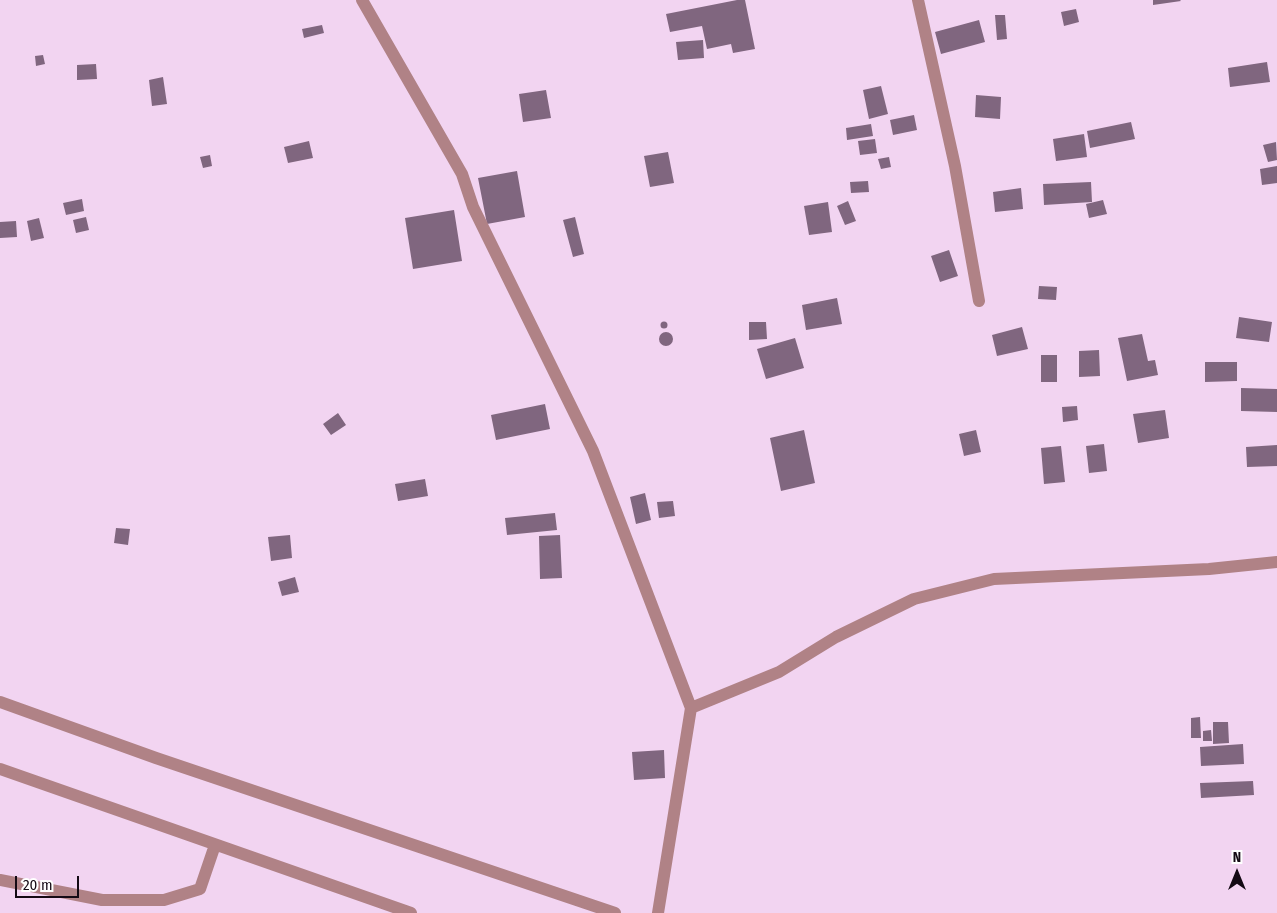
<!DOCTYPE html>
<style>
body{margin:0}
#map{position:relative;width:1277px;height:913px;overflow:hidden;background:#f2d4f1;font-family:"Fira Sans Condensed",sans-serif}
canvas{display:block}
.north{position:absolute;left:1212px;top:848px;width:50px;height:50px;-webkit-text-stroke:4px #fff;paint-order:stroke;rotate:0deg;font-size:14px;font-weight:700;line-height:20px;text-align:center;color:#140a14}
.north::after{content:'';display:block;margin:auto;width:18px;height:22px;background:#140a14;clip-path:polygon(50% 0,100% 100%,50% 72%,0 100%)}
.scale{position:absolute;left:15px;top:876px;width:64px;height:22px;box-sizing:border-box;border:2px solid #140a14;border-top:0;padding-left:6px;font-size:15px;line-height:18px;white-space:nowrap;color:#140a14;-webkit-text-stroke:4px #fff;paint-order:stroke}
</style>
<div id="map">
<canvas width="1277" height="913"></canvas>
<div class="north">N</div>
<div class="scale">20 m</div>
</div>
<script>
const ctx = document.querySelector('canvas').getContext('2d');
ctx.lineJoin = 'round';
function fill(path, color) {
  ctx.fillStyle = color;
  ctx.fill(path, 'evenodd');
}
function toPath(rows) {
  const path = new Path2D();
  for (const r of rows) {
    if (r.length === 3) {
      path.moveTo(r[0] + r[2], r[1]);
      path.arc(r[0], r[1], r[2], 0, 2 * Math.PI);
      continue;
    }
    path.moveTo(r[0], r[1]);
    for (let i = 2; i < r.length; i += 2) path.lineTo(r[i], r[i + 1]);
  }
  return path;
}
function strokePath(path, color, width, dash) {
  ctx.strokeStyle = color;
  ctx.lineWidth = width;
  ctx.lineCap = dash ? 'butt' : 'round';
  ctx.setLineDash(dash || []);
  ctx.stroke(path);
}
const building = toPath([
 [737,0,745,0,755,49,733,53,731,44,707,49,702,26,670,32,666,14],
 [1153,0,1180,0,1181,1,1153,5],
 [1076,9,1079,22,1064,26,1061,12],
 [995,15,1005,15,1007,39,997,40],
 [979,20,985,42,941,54,935,32],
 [322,25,324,33,304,38,302,29],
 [703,40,704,58,678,60,676,42],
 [43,55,45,64,36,66,35,56],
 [1267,62,1270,82,1230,87,1228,68],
 [96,64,97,79,77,80,77,65],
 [163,77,167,104,152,106,149,80],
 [881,86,888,114,869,119,863,90],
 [546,90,551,118,523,122,519,94],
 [976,95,1001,97,1000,119,975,117],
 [914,115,917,130,893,135,890,120],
 [1131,122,1135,139,1090,148,1087,131],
 [871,124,873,136,847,140,846,128],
 [1084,134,1087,157,1056,161,1053,139],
 [875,139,877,153,860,155,858,141],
 [309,141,313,158,288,163,284,147],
 [1276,142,1277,160,1268,162,1263,145],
 [668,152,674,183,650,187,644,156],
 [210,155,212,166,203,168,200,157],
 [889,157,891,167,881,169,878,159],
 [1277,166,1277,183,1262,185,1260,169],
 [517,171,525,217,487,224,478,178],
 [868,181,869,192,851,193,850,182],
 [1091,182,1092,202,1044,205,1043,184],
 [1021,188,1023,209,995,212,993,192],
 [82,199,84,211,66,215,63,203],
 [1103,200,1107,214,1089,218,1086,204],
 [848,201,856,221,845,225,837,206],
 [828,202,832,232,809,235,804,206],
 [454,210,462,261,413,269,405,218],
 [86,217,89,230,76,233,73,220],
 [575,217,584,254,573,257,563,220],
 [39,218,44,238,31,241,27,221],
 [16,221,17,237,0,238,0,222],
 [949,250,958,276,940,282,931,256],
 [1039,286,1057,287,1056,300,1038,299],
 [837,298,842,324,806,330,802,305],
 [1239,317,1272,322,1269,342,1236,338],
 [664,325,3.5],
 [749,322,766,322,767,339,749,340],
 [1022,327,1028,349,997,356,992,335],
 [666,339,7],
 [1142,334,1148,361,1155,360,1158,375,1127,381,1118,338],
 [795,338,804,368,766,379,757,349],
 [1099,350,1100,376,1079,377,1079,351],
 [1041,355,1057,355,1057,382,1041,382],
 [1205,362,1237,362,1237,381,1205,382],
 [1241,388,1277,389,1277,412,1241,411],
 [545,404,550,429,496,440,491,415],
 [1077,406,1078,420,1063,422,1062,407],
 [1165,410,1169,438,1138,443,1133,414],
 [338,413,346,425,331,435,323,424],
 [804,430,815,483,781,491,770,438],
 [976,430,981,452,964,456,959,434],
 [1104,444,1107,471,1089,473,1086,446],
 [1277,445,1277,466,1247,467,1246,447],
 [1061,446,1065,482,1044,484,1041,448],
 [425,479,428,496,398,501,395,484],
 [645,493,651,520,636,524,630,497],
 [673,501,675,516,659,518,657,502],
 [555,513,557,530,507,535,505,518],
 [116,528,130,529,128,545,114,543],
 [290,535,292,558,271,561,268,537],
 [560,535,562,578,540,579,539,536],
 [295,577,299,592,282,596,278,582],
 [1200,717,1201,738,1191,738,1191,718],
 [1213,722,1228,722,1229,743,1213,744],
 [1211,730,1212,741,1203,741,1203,731],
 [1243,744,1244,764,1201,766,1200,747],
 [664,750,665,778,634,780,632,752],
 [1253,781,1254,795,1201,798,1200,783]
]);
const minor = toPath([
 [362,0,462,174,473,207,593,451,691,708],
 [918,0,955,166,979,301],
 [0,702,156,758,615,913],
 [0,769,411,913],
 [0,880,102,900,164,900,200,889,215,845],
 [658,913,691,708,779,672,836,637,914,599,994,579,1209,569,1277,562]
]);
fill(building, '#80667f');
strokePath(minor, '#b08286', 12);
</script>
